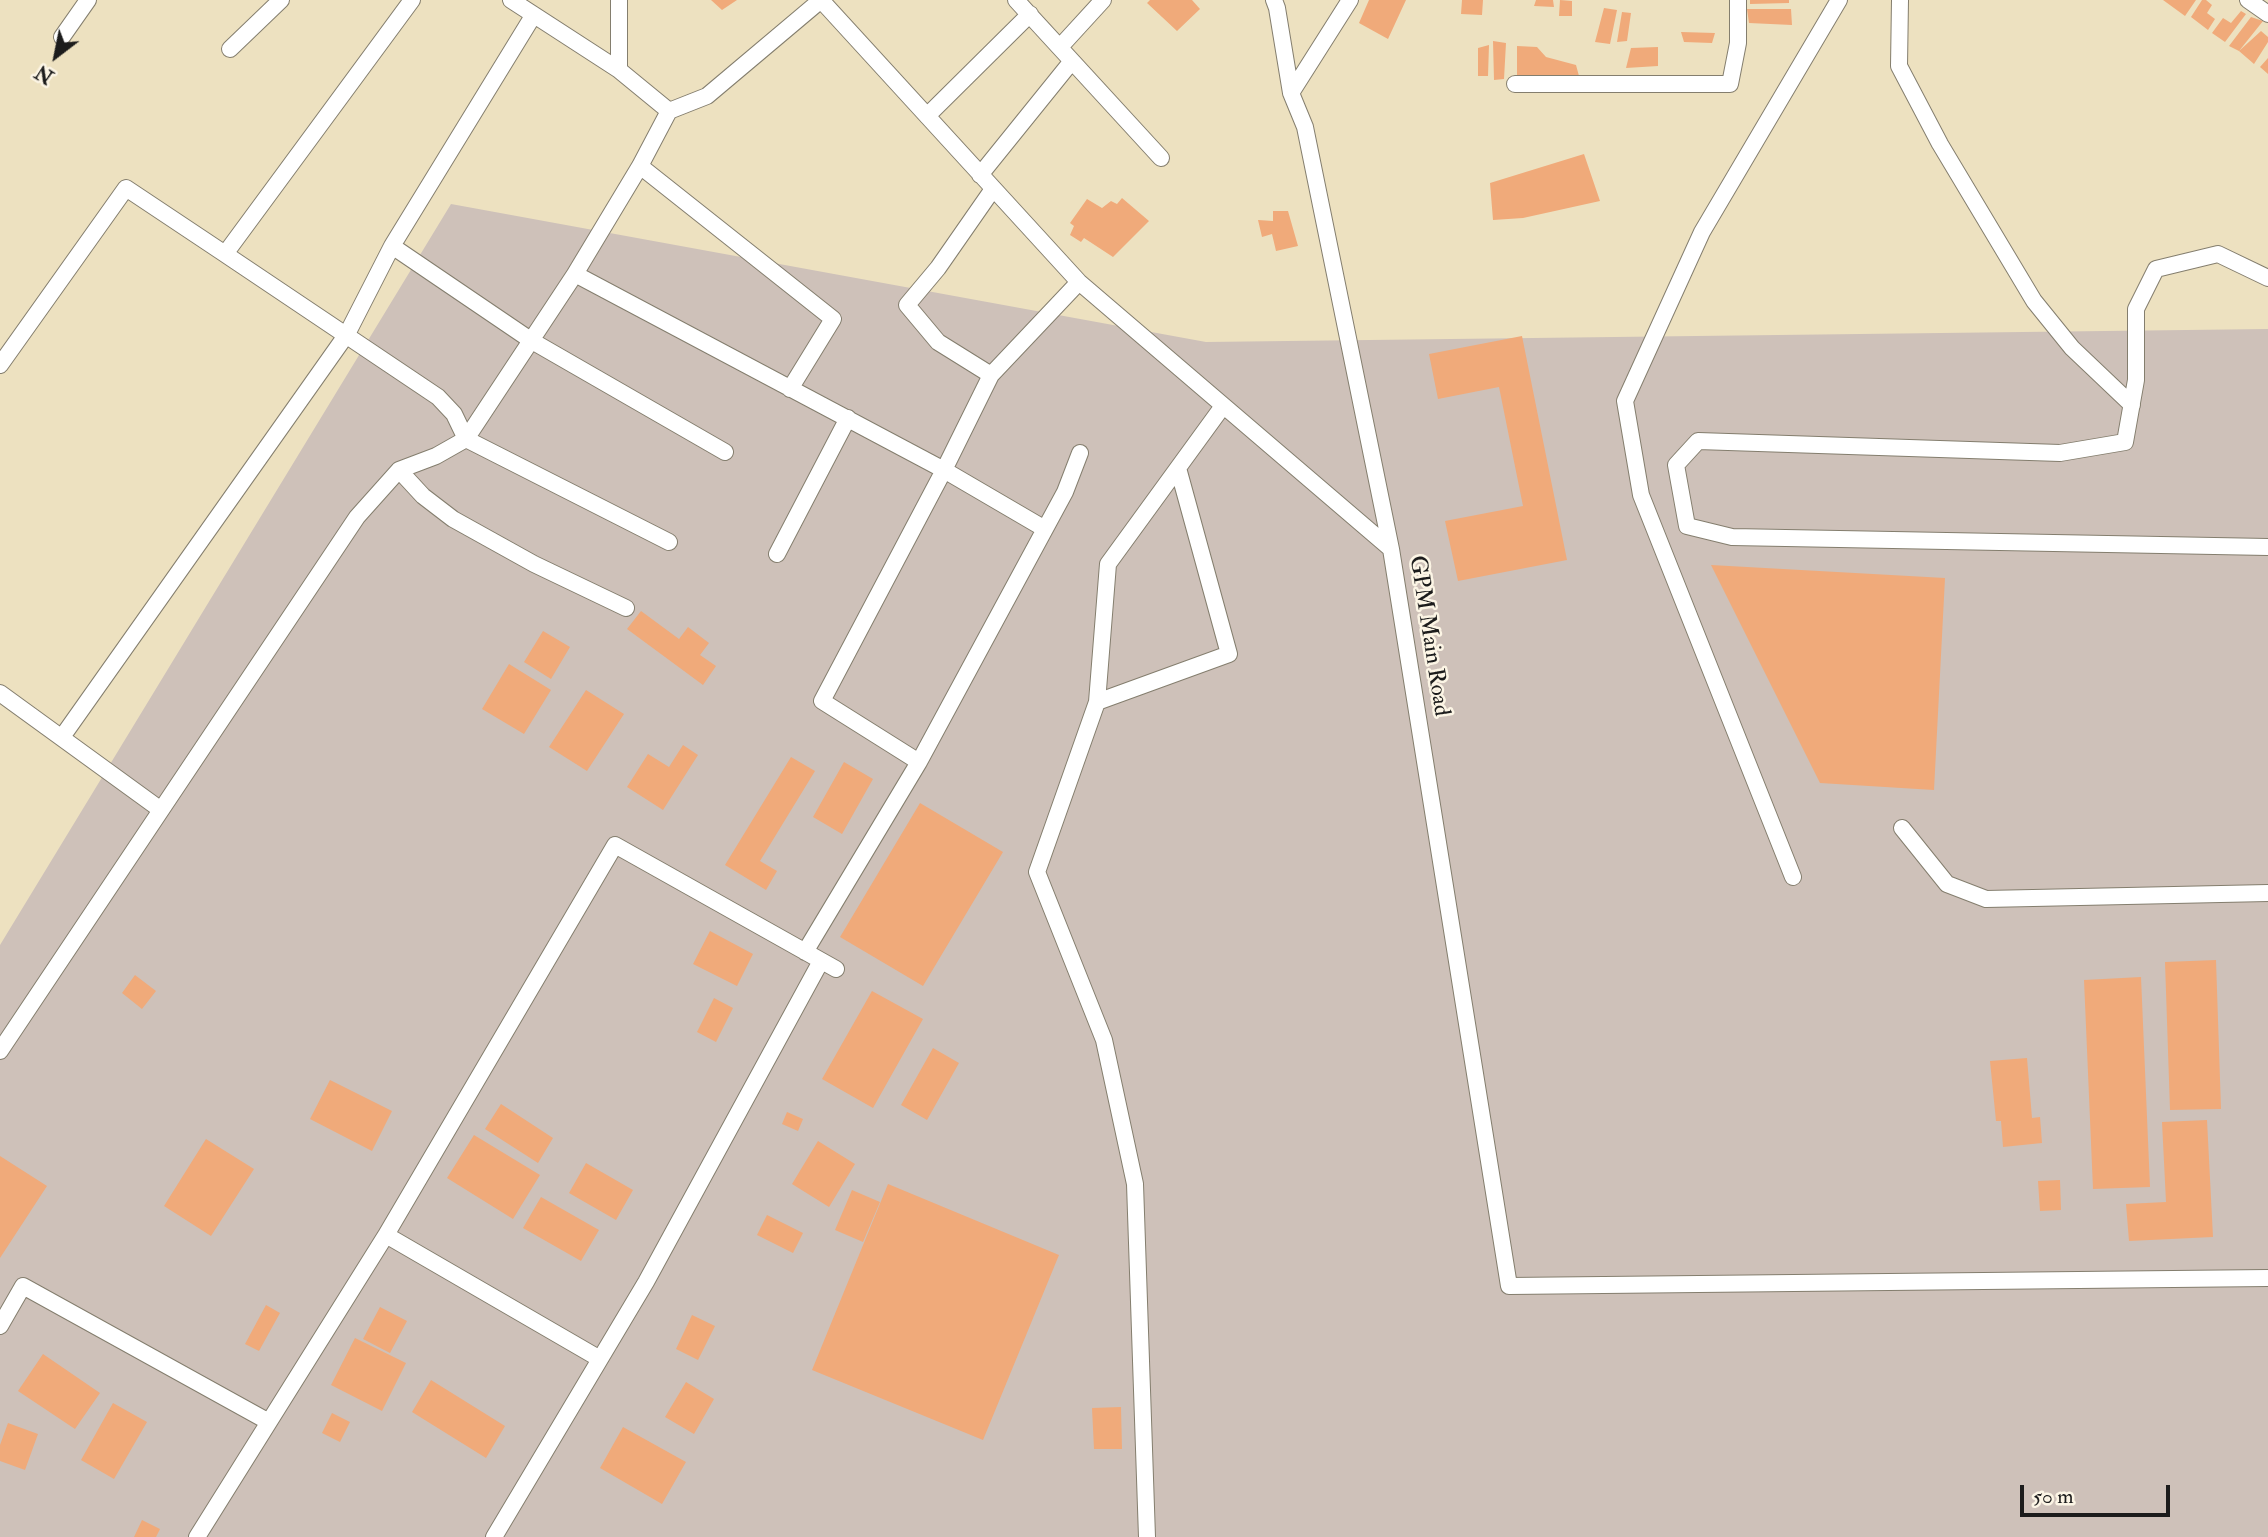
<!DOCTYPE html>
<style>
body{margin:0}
#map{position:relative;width:2268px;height:1537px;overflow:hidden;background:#ede1c0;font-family:"IM FELL Double Pica",serif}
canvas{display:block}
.north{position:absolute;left:21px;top:21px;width:70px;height:70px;-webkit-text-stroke:5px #fcf5e5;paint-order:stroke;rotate:212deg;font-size:19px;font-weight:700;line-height:28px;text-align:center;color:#1c1c1c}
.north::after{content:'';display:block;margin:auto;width:24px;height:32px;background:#1c1c1c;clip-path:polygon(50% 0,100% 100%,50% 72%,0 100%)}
.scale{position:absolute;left:2020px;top:1485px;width:150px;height:32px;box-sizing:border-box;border:4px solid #1c1c1c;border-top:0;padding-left:9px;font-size:21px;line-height:24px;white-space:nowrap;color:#1c1c1c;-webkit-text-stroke:5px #fcf5e5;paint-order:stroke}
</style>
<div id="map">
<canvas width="2268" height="1537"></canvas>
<div class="north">N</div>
<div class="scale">50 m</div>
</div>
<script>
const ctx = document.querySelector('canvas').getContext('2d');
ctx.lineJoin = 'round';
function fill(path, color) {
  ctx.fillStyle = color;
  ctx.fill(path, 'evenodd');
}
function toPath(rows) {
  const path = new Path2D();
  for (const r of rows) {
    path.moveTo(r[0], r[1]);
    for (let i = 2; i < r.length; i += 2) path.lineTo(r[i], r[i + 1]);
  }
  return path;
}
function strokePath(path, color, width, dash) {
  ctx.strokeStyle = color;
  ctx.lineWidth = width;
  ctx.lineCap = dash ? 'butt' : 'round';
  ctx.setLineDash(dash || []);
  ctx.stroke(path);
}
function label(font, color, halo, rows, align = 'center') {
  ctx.font = font + ' "IM FELL Double Pica",serif';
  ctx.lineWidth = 5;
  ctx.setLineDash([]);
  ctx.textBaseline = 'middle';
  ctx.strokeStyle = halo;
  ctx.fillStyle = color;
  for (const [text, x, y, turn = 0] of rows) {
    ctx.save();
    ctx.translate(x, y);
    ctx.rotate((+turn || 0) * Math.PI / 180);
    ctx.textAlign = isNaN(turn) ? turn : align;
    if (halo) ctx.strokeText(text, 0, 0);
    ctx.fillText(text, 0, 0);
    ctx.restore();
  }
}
const industrial = toPath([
 [451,204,1206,342,2268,329,2268,1537,0,1537,0,945]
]);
const building = toPath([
 [711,0,737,0,722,10],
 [1150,0,1192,0,1200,9,1177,31,1147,3],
 [1369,0,1406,0,1388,39,1359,23],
 [1462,0,1483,0,1482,15,1461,14],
 [1536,0,1553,0,1554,7,1534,6],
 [1560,0,1572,1,1572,16,1559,16],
 [1750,0,1789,0,1789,3,1750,4],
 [2163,0,2196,0,2185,16],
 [2202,0,2206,0,2212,5,2207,13,2215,19,2208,30,2191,17],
 [1604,8,1617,10,1610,44,1595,42],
 [1747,9,1791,9,1792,25,1749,23],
 [2241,11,2246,14,2225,42,2212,33,2223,18,2231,23],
 [1622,12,1631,13,1627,41,1617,42],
 [2251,17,2263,21,2239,51,2229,46],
 [2261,31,2268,37,2268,42,2254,64,2239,51],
 [1681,32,1715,33,1712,43,1684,42],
 [1493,41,1506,43,1504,79,1494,80],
 [1489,45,1488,76,1478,76,1478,48],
 [1517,46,1537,47,1546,57,1576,65,1579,76,1517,77],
 [1658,47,1658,66,1626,68,1631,48],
 [2268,58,2268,74,2260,67],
 [1584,154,1600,201,1523,218,1493,220,1490,183],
 [1122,198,1149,221,1113,257,1084,238,1081,242,1070,235,1074,226,1070,223,1087,199,1102,208,1111,201,1117,204],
 [1273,211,1288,211,1298,246,1276,251,1272,234,1262,237,1258,220,1273,221],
 [1522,336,1567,560,1458,581,1445,521,1523,506,1499,387,1438,399,1429,354],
 [1711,565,1945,578,1934,790,1820,783],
 [641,611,679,639,688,627,709,643,700,655,716,666,703,685,627,629],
 [543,631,570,647,551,679,524,662],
 [509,664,551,690,524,734,482,709],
 [586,690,624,714,587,771,549,747],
 [683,745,698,755,663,810,627,787,648,754,669,767],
 [791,757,815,771,760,861,777,871,766,890,725,865],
 [844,762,873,779,842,834,813,817],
 [920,803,1003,852,923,986,840,937],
 [710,931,753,954,737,986,693,964],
 [2216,960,2221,1109,2170,1110,2165,962],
 [135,975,156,991,142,1009,122,993],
 [2141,977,2150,1187,2093,1189,2084,980],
 [872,991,923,1019,873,1108,822,1079],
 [714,998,733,1008,716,1042,697,1032],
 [933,1048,959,1063,927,1120,901,1105],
 [2027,1058,2032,1118,2040,1117,2042,1143,2003,1147,2001,1121,1996,1121,1990,1061],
 [330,1080,392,1111,372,1151,310,1119],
 [501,1104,553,1138,538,1163,485,1129],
 [787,1112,803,1119,798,1131,782,1124],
 [2207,1120,2213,1237,2129,1241,2126,1204,2166,1202,2162,1122],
 [474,1135,540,1175,513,1219,447,1178],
 [206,1139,254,1169,211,1236,164,1206],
 [818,1141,855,1164,829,1207,792,1184],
 [0,1156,47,1186,0,1258],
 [586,1163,633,1190,616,1220,569,1193],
 [2060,1180,2061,1210,2040,1211,2038,1181],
 [888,1184,1059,1255,983,1440,812,1370],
 [852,1190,880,1202,863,1242,835,1230],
 [541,1197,599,1230,581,1261,523,1228],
 [767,1215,803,1233,793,1253,757,1235],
 [266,1305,280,1313,259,1351,245,1344],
 [380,1307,407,1321,390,1353,363,1339],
 [692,1315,715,1326,698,1360,676,1349],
 [355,1338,406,1363,382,1411,331,1385],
 [43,1354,100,1393,75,1429,18,1391],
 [431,1380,505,1426,486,1458,412,1412],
 [686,1382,714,1399,694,1434,665,1417],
 [113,1403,147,1422,114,1479,81,1460],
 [1121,1407,1122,1449,1094,1449,1092,1408],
 [332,1413,350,1422,340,1442,322,1433],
 [8,1423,38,1434,25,1470,0,1461,0,1445],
 [623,1427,686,1462,662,1504,600,1468],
 [142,1520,160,1529,156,1537,134,1537]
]);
const minor = toPath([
 [412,0,225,254,438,397,454,414,466,439,669,542],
 [511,0,619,70,669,111,707,96,821,0,1079,282,1391,549],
 [1016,0,1161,158],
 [1274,0,1277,8,1291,93,1305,127,1391,549,1509,1286,2268,1278],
 [1900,0,1899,66,1940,144,2034,301,2072,348,2132,405],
 [2248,0,2268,14],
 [533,16,392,246,532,341,725,452],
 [62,37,88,0],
 [1060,47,1103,0],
 [230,49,281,0],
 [619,70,619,0],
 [1515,84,1730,84,1738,43,1738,0],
 [1291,93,1350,0],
 [669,111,640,166,575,274,944,470,1045,529],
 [927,116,1030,14],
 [640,166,833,319,790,389],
 [980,175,1072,61],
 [2268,278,2218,254,2156,269,2136,309,2136,380,2125,442,2060,453,1698,441,1676,465,1687,526,1732,537,2268,547],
 [1079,282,991,375,944,470,822,701,919,762,1065,492,1080,453],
 [0,365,126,188,225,254],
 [991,375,938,342,907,305,938,268,993,189],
 [399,470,423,496,453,519,534,564,626,608],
 [777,554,848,418],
 [0,693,161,810],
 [1097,702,1108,564,1223,406],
 [62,737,347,334,392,246],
 [1902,828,1947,884,1986,899,2268,893],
 [1793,877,1641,495,1625,401,1702,232,1839,0],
 [805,952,919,762],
 [0,1051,357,517,399,470,436,456,466,439,575,274],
 [386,1235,615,845,836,969],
 [0,1326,23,1286,269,1422],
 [197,1537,386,1235,600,1359],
 [494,1537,646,1282,821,961],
 [1147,1537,1135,1184,1104,1040,1037,872,1097,702,1229,654,1178,468]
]);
const streetNames = [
 ["GPM Main Road",1428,636,81]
];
fill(industrial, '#cec1b9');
fill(building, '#f0aa7a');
strokePath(minor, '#847e6e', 18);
strokePath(minor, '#fff', 16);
label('23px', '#1c1c1c', '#fcf5e5', streetNames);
</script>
